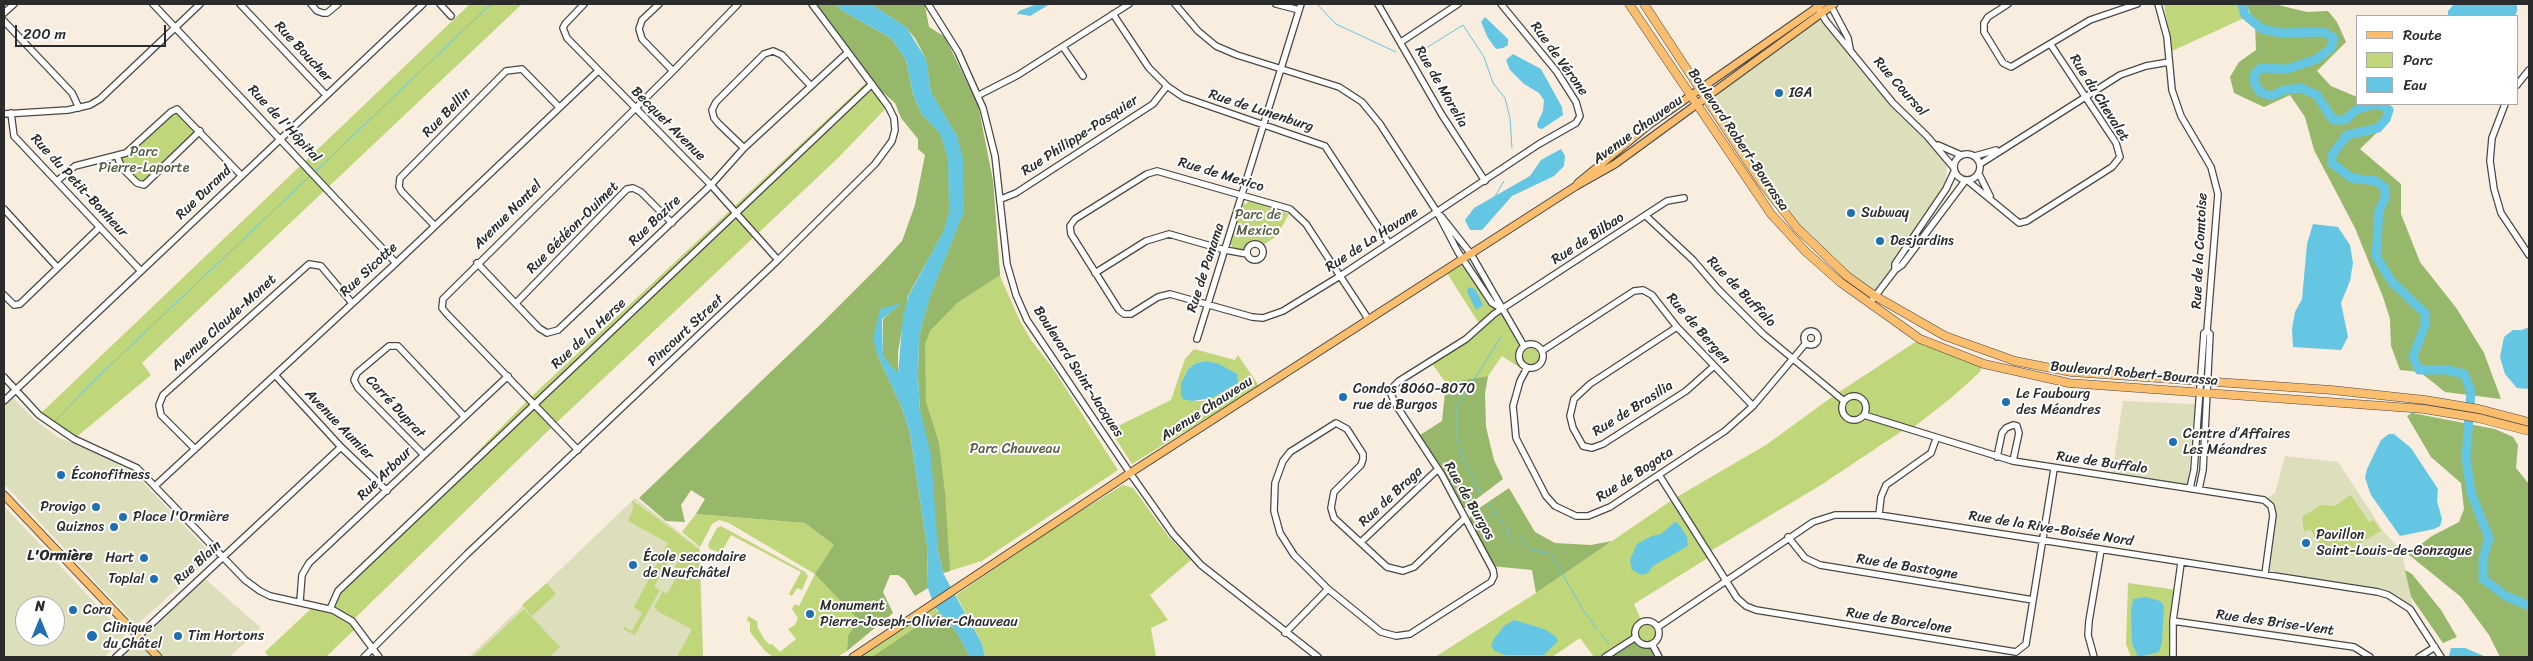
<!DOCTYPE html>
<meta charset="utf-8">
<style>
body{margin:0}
#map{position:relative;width:2533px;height:661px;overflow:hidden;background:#f8edde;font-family:Sriracha,sans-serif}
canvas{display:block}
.frame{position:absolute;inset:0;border:5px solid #2b2b2b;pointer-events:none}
.legend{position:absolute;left:2356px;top:15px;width:162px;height:90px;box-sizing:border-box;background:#fff;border:1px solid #aaa;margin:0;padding:6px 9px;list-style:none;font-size:15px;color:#2b2b2b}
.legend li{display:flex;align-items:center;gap:10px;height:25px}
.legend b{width:25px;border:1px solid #aaa}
.north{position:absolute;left:15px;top:596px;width:50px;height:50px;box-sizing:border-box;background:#fff;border:1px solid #aaa;border-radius:50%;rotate:0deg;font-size:14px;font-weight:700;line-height:20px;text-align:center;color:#2b2b2b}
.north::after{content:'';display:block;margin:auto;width:18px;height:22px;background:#1f6fb2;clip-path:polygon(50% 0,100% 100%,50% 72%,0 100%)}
.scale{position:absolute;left:15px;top:25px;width:151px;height:22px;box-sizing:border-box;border:2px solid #2b2b2b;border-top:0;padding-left:6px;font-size:15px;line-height:18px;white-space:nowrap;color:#2b2b2b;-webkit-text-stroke:4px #fff;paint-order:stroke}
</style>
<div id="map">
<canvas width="2533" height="661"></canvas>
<div class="frame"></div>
<ul class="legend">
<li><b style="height:6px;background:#fbbe6e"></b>Route</li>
<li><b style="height:14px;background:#bfd67b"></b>Parc</li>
<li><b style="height:14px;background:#64c6e2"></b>Eau</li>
</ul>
<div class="north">N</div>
<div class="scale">200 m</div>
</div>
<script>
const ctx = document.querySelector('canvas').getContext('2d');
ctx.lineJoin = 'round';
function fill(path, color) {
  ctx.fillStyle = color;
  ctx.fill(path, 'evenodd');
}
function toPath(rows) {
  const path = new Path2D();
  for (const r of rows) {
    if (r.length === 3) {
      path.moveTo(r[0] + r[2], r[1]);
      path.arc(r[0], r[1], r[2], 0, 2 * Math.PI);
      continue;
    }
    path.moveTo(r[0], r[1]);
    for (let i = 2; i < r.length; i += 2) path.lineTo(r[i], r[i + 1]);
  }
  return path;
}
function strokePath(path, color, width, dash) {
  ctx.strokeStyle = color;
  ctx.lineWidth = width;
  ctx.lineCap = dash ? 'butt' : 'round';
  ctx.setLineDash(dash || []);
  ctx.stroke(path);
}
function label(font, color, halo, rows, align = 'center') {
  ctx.font = font + ' Sriracha,sans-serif';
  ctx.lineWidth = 4;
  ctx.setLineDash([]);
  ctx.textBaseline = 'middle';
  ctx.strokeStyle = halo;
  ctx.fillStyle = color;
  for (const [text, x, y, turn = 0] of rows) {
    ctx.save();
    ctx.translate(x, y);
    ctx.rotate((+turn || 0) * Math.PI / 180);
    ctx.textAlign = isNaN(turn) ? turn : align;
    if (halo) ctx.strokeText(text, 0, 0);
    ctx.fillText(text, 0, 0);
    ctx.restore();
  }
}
const built = toPath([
 [1821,13,1874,80,1947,159,1946,189,1895,264,1895,270,1875,296,1847,276,1782,209,1706,96],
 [13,398,35,420,58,437,115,462,135,474,213,556,139,623,135,624,4,484,4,407],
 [2123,401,2195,404,2188,483,2183,485,2112,474],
 [2285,456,2338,462,2384,532,2402,551,2413,610,2391,597,2265,574,2273,511,2264,500,2275,493],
 [635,498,700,548,703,657,469,657],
 [4,506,125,635,105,657,4,657],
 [25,606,55,606,55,636,25,636],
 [203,577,261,628,229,657,116,657]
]);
const green = toPath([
 [470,4,522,4,142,363,151,375,74,439,39,415],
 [871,4,924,4,929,27,945,38,978,105,993,181,1000,276,1020,321,1031,340,1052,367,1118,470,982,561,943,573,920,410,931,92,926,59,915,38,894,17],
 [2164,4,2240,4,2242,19,2172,51],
 [869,80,888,106,838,158,554,425,352,621,357,627,326,657,269,657,265,652,316,604,325,607,530,398],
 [174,110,200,131,144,185,122,168,117,156,126,153],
 [1250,201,1289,214,1277,236,1263,245,1253,241,1244,250,1240,251,1232,247,1231,243,1243,205],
 [1463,260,1499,313,1502,309,1524,346,1518,357,1522,365,1527,368,1525,371,1502,356,1488,376,1446,383,1430,361,1480,325,1445,270],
 [1920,339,1984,364,1979,373,1951,398,1910,430,1905,429,1821,485,1709,552,1711,556,1634,604,1642,622,1649,621,1658,627,1657,639,1652,644,1644,644,1636,637,1605,657,1594,657,1580,638,1552,657,1435,657,1536,593,1675,498,1766,445,1836,394],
 [1531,357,9],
 [1194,349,1235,360,1238,355,1259,386,1132,464,1110,430,1171,400,1185,359],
 [1206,361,1234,386,1204,401,1192,401,1181,395,1181,383,1188,369,1196,363],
 [1123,485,1133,488,1168,536,1191,560,1150,595,1168,620,1151,628,1156,657,985,657,982,644,956,595,1054,528],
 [2351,495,2369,522,2374,520,2381,531,2359,544,2356,541,2354,555,2330,555,2317,549,2315,547,2320,544,2310,529,2304,532,2302,517,2321,505,2335,506],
 [632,500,699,549,703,657,677,657,692,629,655,610,658,609,654,607,663,591,667,594,681,570,675,567,678,561,671,557,654,587,660,590,635,635,623,629,624,627,632,631,642,613,634,607,668,543,628,521,633,509],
 [696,514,805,523,834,545,859,620,848,635,847,651,837,657,773,657,765,651,750,632,750,622,747,621,748,616,757,621,758,628,764,639,770,645,772,644,780,652,796,639,788,629,795,625,798,618,792,609,795,604,799,606,815,574,729,523,719,520,712,524,700,547,682,532],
 [721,526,805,572,808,576,802,590,797,588,792,596,789,594,801,572,731,535,721,553,710,549,708,545,717,528],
 [547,583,556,594,532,616,522,605],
 [2128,583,2177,590,2173,657,2131,657,2126,644],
 [935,608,957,633,970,657,860,657],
 [524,609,560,647,549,657,473,657]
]);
const forest = toPath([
 [816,4,836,4,841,10,891,38,906,60,913,94,921,113,941,135,948,160,949,212,944,230,908,296,898,352,898,375,883,356,883,319,896,307,880,309,877,354,902,408,910,433,927,546,928,588,915,596,905,580,898,575,890,575,883,592,893,613,847,651,848,635,859,620,815,574,834,545,805,523,696,514,705,499,691,490,681,505,685,522,666,521,639,498,823,322,881,264,902,241,915,205,925,155,918,149,918,139,901,118,895,103,869,80],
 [871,4,924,4,925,6,929,27,945,37,978,105,993,181,1000,275,957,303,930,331,925,344,926,402,939,443,945,493,950,571,943,573,938,551,920,410,918,377,919,338,923,320,931,294,964,211,957,136,931,92,926,59,915,38,906,27],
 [2246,4,2274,4,2307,12,2328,11,2337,22,2346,42,2317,71,2331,86,2357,97,2357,104,2383,104,2389,121,2360,149,2401,184,2401,214,2420,262,2457,309,2484,353,2501,399,2445,392,2420,372,2400,370,2391,346,2390,319,2383,297,2355,228,2314,150,2305,117,2290,95,2264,107,2234,93,2230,77,2239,62,2256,50,2255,24],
 [1488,376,1485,394,1486,427,1494,460,1503,479,1462,510,1417,437,1442,421,1446,383],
 [2412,413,2495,429,2513,437,2518,445,2516,468,2529,484,2529,657,2500,657,2489,635,2461,597,2408,554,2432,536,2459,522,2464,509,2461,483,2431,457,2407,416],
 [1509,488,1535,532,1555,543,1591,545,1612,541,1536,593,1532,570,1491,566,1468,523,1472,513],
 [2405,570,2412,574,2441,610,2457,637,2443,643,2411,597],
 [939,612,957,633,970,657,872,657],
 [1636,637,1644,644,1652,644,1657,653,1652,657,1605,657]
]);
const water = toPath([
 [836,4,871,4,906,27,926,59,931,92,957,136,963,159,964,211,931,294,923,320,919,338,918,377,920,410,931,455,938,551,943,573,982,644,985,657,970,657,957,633,934,606,928,588,927,546,910,433,902,408,877,354,873,339,880,309,902,303,882,319,883,356,898,374,903,316,909,295,944,230,949,212,948,160,941,135,921,113,913,94,906,60,891,38,841,10],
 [1037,4,1050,4,1030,16,1020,14,1017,15,1019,11],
 [2454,4,2517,4,2517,11,2515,16,2448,16,2448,11],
 [1485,17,1508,39,1508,45,1503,48,1496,49,1488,38,1481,22],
 [1513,54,1541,69,1562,107,1563,115,1542,129,1538,128,1537,124,1543,111,1544,100,1539,93,1524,84,1510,70,1506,60],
 [1561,149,1565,156,1564,166,1554,176,1512,196,1482,230,1470,230,1465,220,1474,208,1530,176,1541,160],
 [2313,224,2338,227,2350,245,2353,263,2350,281,2341,303,2348,337,2341,350,2293,347,2292,329,2295,312,2302,299,2307,244],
 [1468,287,1475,289,1483,305,1476,310,1467,292],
 [2529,327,2529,389,2517,388,2505,374,2500,357,2504,337,2513,330,2522,330],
 [1206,361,1219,364,1237,374,1238,383,1212,398,1192,401,1183,399,1181,395,1181,383,1188,369,1196,363],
 [2389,434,2394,434,2411,448,2438,489,2437,501,2442,519,2440,526,2434,529,2400,536,2371,495,2365,478,2367,469,2381,440],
 [1675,522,1678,523,1687,537,1688,546,1653,566,1648,573,1642,575,1632,570,1630,560,1637,544,1652,536,1661,534],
 [2146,597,2160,601,2164,606,2162,642,2159,652,2138,657,2132,643,2131,612,2133,599],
 [1514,620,1544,629,1555,636,1558,641,1544,655,1505,655,1495,651,1491,646,1494,639,1504,626],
 [2451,648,2465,648,2486,657,2452,657,2449,656]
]);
const stream = toPath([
 [1317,4,1336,24,1396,52],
 [1420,52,1463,25,1484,57,1493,83,1505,98,1510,118,1512,148],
 [316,171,491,4],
 [1494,198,1504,181],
 [55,421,101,374,310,176],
 [1481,494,1461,452,1457,434,1457,406,1501,337],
 [1488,504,1509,531,1509,540,1523,539,1528,549,1551,554,1583,610,1597,629],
 [1601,634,1609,644]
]);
const river = toPath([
 [2242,4,2245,15,2262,29,2281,33,2324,32,2334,38,2331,48,2317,59,2287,69,2261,68,2255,73,2254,82,2260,92,2271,96,2284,90,2301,88,2317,95,2333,120,2345,120,2356,110,2368,106,2380,105,2389,110,2386,119,2378,128,2347,135,2332,155,2332,163,2351,178,2376,181,2385,188,2385,198,2379,210,2376,256,2392,282,2425,313,2425,325,2413,357,2419,370,2447,370,2464,374,2471,391,2466,457,2471,493,2489,538,2483,559,2483,579,2506,596,2529,606]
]);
const minor = toPath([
 [153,4,396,263],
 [240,4,326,95],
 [311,4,317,11,323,13,327,13,338,4],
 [440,4,451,16],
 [584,4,565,24,563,28,567,38,711,185,778,260],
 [659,4,642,20,639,29,642,39,673,71],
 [928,4,958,52,983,108,995,156,1007,264,1016,295,1027,320,1130,473,1173,534,1201,565,1318,657],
 [1175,4,1198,31,1216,46,1237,55,1339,87,1362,102,1380,124,1437,212,1458,252,1492,303,1502,309],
 [1276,4,1299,10],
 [1378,4,1442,115,1485,181],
 [1816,4,1826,21,1893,103,1927,136,1954,168],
 [1830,4,1848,38,1850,49],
 [2008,4,1988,17,1984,23,1984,32,2003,63,2011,67,2090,20,2137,4],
 [2158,4,2167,37,2172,90,2181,116,2211,167,2218,194,2207,331,2210,334,2203,470,2199,489],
 [4,13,14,4],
 [1113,14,1149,68,1167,86,1183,97,1325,146,1388,242],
 [4,21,72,93,79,108],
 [1401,42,1458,4],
 [1063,47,1083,76],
 [2517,85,2529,70],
 [979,95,1018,75,1129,4],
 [2505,104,2492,138,2490,161,2494,189,2501,213,2529,255],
 [11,113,14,136,140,270],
 [4,114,68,110,90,105,100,99,200,4],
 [1938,145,1961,155],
 [744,148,719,124,714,118,712,110,716,102,764,54,773,51,782,55,810,85],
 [1967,167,13],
 [117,156,122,168,137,183,144,185,200,131],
 [1975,156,1996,150],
 [1980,164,2120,75,2146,66,2169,62],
 [1979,174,1990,196],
 [57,181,75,166,126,153,171,112,177,109,241,175],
 [1968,181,2019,223,2027,221,2112,167,2120,157,2116,143,2051,45],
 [1001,199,1016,193,1153,104,1167,86],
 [4,209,57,267],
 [1441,216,1471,254,1524,346],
 [1646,216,1693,260,1718,289,1763,334,1844,401],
 [434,225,402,192,399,187,400,178,506,71,522,69,559,107],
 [1255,252,8],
 [477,263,539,328,547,333,558,330,711,185,744,148,847,53],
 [1895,270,1895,264,1946,189,1954,172],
 [1095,273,1146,241,1169,234,1225,250,1247,254],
 [4,295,14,305,20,304,100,227],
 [1873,299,1895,270,1902,265,1965,181],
 [516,303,627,189,633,188,641,192,672,223],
 [1368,319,1365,314,1340,276,1306,224,1290,209,1157,171,1147,174,1075,219,1070,226,1071,234,1119,310,1124,314,1131,314,1158,297,1170,294,1252,317,1263,318,1283,311,1340,276,1539,144,1576,123,1580,116,1576,102,1557,72,1501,4],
 [1677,327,1590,384,1574,399,1570,416,1573,428,1583,446,1592,448,1603,444,1686,391,1713,367],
 [1811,338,7],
 [1197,339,1301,4],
 [1531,356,12],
 [1542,351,1634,291,1643,290,1652,295,1677,327,1753,406],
 [1527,368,1520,381,1513,406,1516,438,1546,496,1555,506,1576,516,1588,516,1610,507,1725,431,1753,406,1806,343],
 [275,375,341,447,387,491],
 [4,377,39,415,74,439,137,468,245,580,260,591,270,596,333,610,352,621,379,657],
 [1854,408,12],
 [4,401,423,4],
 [1864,415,2013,461,2264,500,2271,506,2273,515,2265,574],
 [194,448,161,415,159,405,163,395,309,264,321,266,352,303],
 [578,450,447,314,442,308,443,299,673,71,738,4],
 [423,454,358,388,354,380,357,373,389,346,398,346,464,416],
 [1997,457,2002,433,2006,428,2013,425,2017,426,2019,433,2013,461],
 [1659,475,1737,598,1746,606,1756,610,2016,652,2026,644,2054,469],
 [155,486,396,263,598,71],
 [2190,488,2194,470,2204,333,2207,331],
 [1879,515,1881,497,1886,485,1931,453,1936,439],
 [1465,518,1414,567,1403,571,1387,567,1334,518,1331,508,1334,492,1361,465,1363,459,1363,454,1347,429,1336,423,1290,452,1283,461,1275,483,1274,511,1280,533,1294,555,1328,589,1381,632,1396,636,1410,634,1491,582,1494,576,1493,570,1442,475,1396,405,1391,394,1392,388,1399,381,1466,339,1494,314,1667,201,1684,198],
 [1788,537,1805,558,1820,565,2033,600],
 [1361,542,1437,470],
 [300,601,302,575,309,563,508,376],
 [330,609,338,591,872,84],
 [2173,621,2354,647,2370,657],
 [1647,633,12],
 [1658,627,1813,522,1835,515,1879,515,2378,592,2388,595,2410,609,2441,657],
 [1285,633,1328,589],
 [1652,644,1659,657],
 [116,657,341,447],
 [364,657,467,554,778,260,875,164,892,141,895,130,894,118,888,106,812,4],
 [1605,657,1636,637],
 [2094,657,2088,635,2089,621,2101,550],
 [2173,657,2173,621,2181,563],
 [2419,657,2435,647]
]);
const major = toPath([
 [1578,183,1650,124,1822,4],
 [4,495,158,657],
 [853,657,1130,473,1576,186,1615,164,1834,4]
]);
const highway = toPath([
 [1629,4,1771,214,1806,252,1840,282,1920,339,1984,364,2069,383,2424,409,2478,418,2529,431],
 [1644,4,1761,182,1797,228,1847,276,1875,296,1945,336,2015,361,2071,372,2332,390,2425,400,2479,409,2529,422]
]);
const markers = [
 [1779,93,5,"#1f6fb2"],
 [1851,213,5,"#1f6fb2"],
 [1880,241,5,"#1f6fb2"],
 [1343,397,5,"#1f6fb2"],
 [2006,402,5,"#1f6fb2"],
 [2173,442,5,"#1f6fb2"],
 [61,475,5,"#1f6fb2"],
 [96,507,5,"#1f6fb2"],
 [123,517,5,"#1f6fb2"],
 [114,527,5,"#1f6fb2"],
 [2306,543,5,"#1f6fb2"],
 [144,558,5,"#1f6fb2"],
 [633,565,5,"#1f6fb2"],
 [154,579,5,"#1f6fb2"],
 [73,610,5,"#1f6fb2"],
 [810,614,5,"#1f6fb2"],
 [92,636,6,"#1f6fb2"],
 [178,636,5,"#1f6fb2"]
];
const streetNames = [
 ["Rue Boucher",303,52,47],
 ["Rue de Vérone",1559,59,54],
 ["Rue de Morelia",1441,87,60],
 ["Rue Coursol",1900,87,49],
 ["Rue du Chevalet",2099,98,58],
 ["Rue de Lunenburg",1261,111,18],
 ["Rue Bellin",447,113,-46],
 ["Rue de l'Hôpital",284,124,47],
 ["Becquet Avenue",668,124,45],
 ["Avenue Chauveau",1638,130,-36],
 ["Rue Philippe-Pasquier",1080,136,-33],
 ["Boulevard Robert-Bourassa",1738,140,56],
 ["Rue de Mexico",1221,175,17],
 ["Rue du Petit-Bonheur",79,186,47],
 ["Rue Durand",204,193,-44],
 ["Avenue Nantel",508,215,-45],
 ["Rue Bazire",655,221,-44],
 ["Rue Gédéon-Ouimet",573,228,-45],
 ["Rue de Bilbao",1588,239,-33],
 ["Rue de La Havane",1372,240,-33],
 ["Rue de la Comtoise",2200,251,-87],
 ["Rue de Panama",1206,268,-72],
 ["Rue Sicotte",369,270,-43],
 ["Rue de Buffalo",1741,292,46],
 ["Avenue Claude-Monet",224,323,-42],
 ["Rue de Bergen",1698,329,49],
 ["Pincourt Street",686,331,-43],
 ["Rue de la Herse",589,334,-43],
 ["Boulevard Saint-Jacques",1078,372,57],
 ["Boulevard Robert-Bourassa",2134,374,5],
 ["Carré Duprat",395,407,47],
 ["Avenue Chauveau",1207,409,-33],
 ["Rue de Brasilia",1633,409,-32],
 ["Avenue Aumier",339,425,46],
 ["Rue de Buffalo",2102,463,8],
 ["Rue Arbour",385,474,-44],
 ["Rue de Bogota",1635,475,-33],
 ["Rue de Braga",1391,497,-43],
 ["Rue de Burgos",1469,501,60],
 ["Rue de la Rive-Boisée Nord",2051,529,9],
 ["Rue Blain",198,563,-42],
 ["Rue de Bastogne",1907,567,9],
 ["Rue de Barcelone",1899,621,9],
 ["Rue des Brise-Vent",2275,623,8]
];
const poiNames = [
 ["IGA",1789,93],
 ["Subway",1861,213],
 ["Desjardins",1890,241],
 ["Condos 8060-8070",1353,389],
 ["rue de Burgos",1353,405],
 ["Le Faubourg",2016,394],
 ["des Méandres",2016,410],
 ["Centre d’Affaires",2183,434],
 ["Les Méandres",2183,450],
 ["Éconofitness",71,475],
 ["Provigo",86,507,"right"],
 ["Place l'Ormière",133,517],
 ["Quiznos",104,527,"right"],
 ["Pavillon",2316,535],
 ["Saint-Louis-de-Gonzague",2316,551],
 ["École secondaire",643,557],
 ["de Neufchâtel",643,573],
 ["Hart",134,558,"right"],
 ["Topla!",144,579,"right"],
 ["Monument",820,606],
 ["Pierre-Joseph-Olivier-Chauveau",820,622],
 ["Cora",83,610],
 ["Clinique",103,628],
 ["du Châtel",103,644],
 ["Tim Hortons",188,636]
];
const parkNames = [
 ["Parc",144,152],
 ["Pierre-Laporte",144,168],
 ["Parc de",1258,215],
 ["Mexico",1258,231],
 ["Parc Chauveau",1015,449]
];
const neighbourhoodNames = [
 ["L'Ormière",60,556]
];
fill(built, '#dddebc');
fill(green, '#bfd67b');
fill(forest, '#97b76b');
fill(water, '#64c6e2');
strokePath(stream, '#64c6e2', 1);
strokePath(river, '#64c6e2', 9);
strokePath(minor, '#4a4846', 8);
strokePath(major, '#4a4846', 9);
strokePath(highway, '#4a4846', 9);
strokePath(minor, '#fff', 5.5);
strokePath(major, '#fbbe6e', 7);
strokePath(highway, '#fbbe6e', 8);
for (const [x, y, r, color] of markers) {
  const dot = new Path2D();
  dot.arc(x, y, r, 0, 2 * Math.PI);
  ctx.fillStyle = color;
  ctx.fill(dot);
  strokePath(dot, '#fff', 2);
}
label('14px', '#2b2b2b', '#fff', streetNames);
label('14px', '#2b2b2b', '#fff', poiNames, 'left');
label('14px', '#575e43', '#fff', parkNames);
label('bold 15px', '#2b2b2b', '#fff', neighbourhoodNames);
</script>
